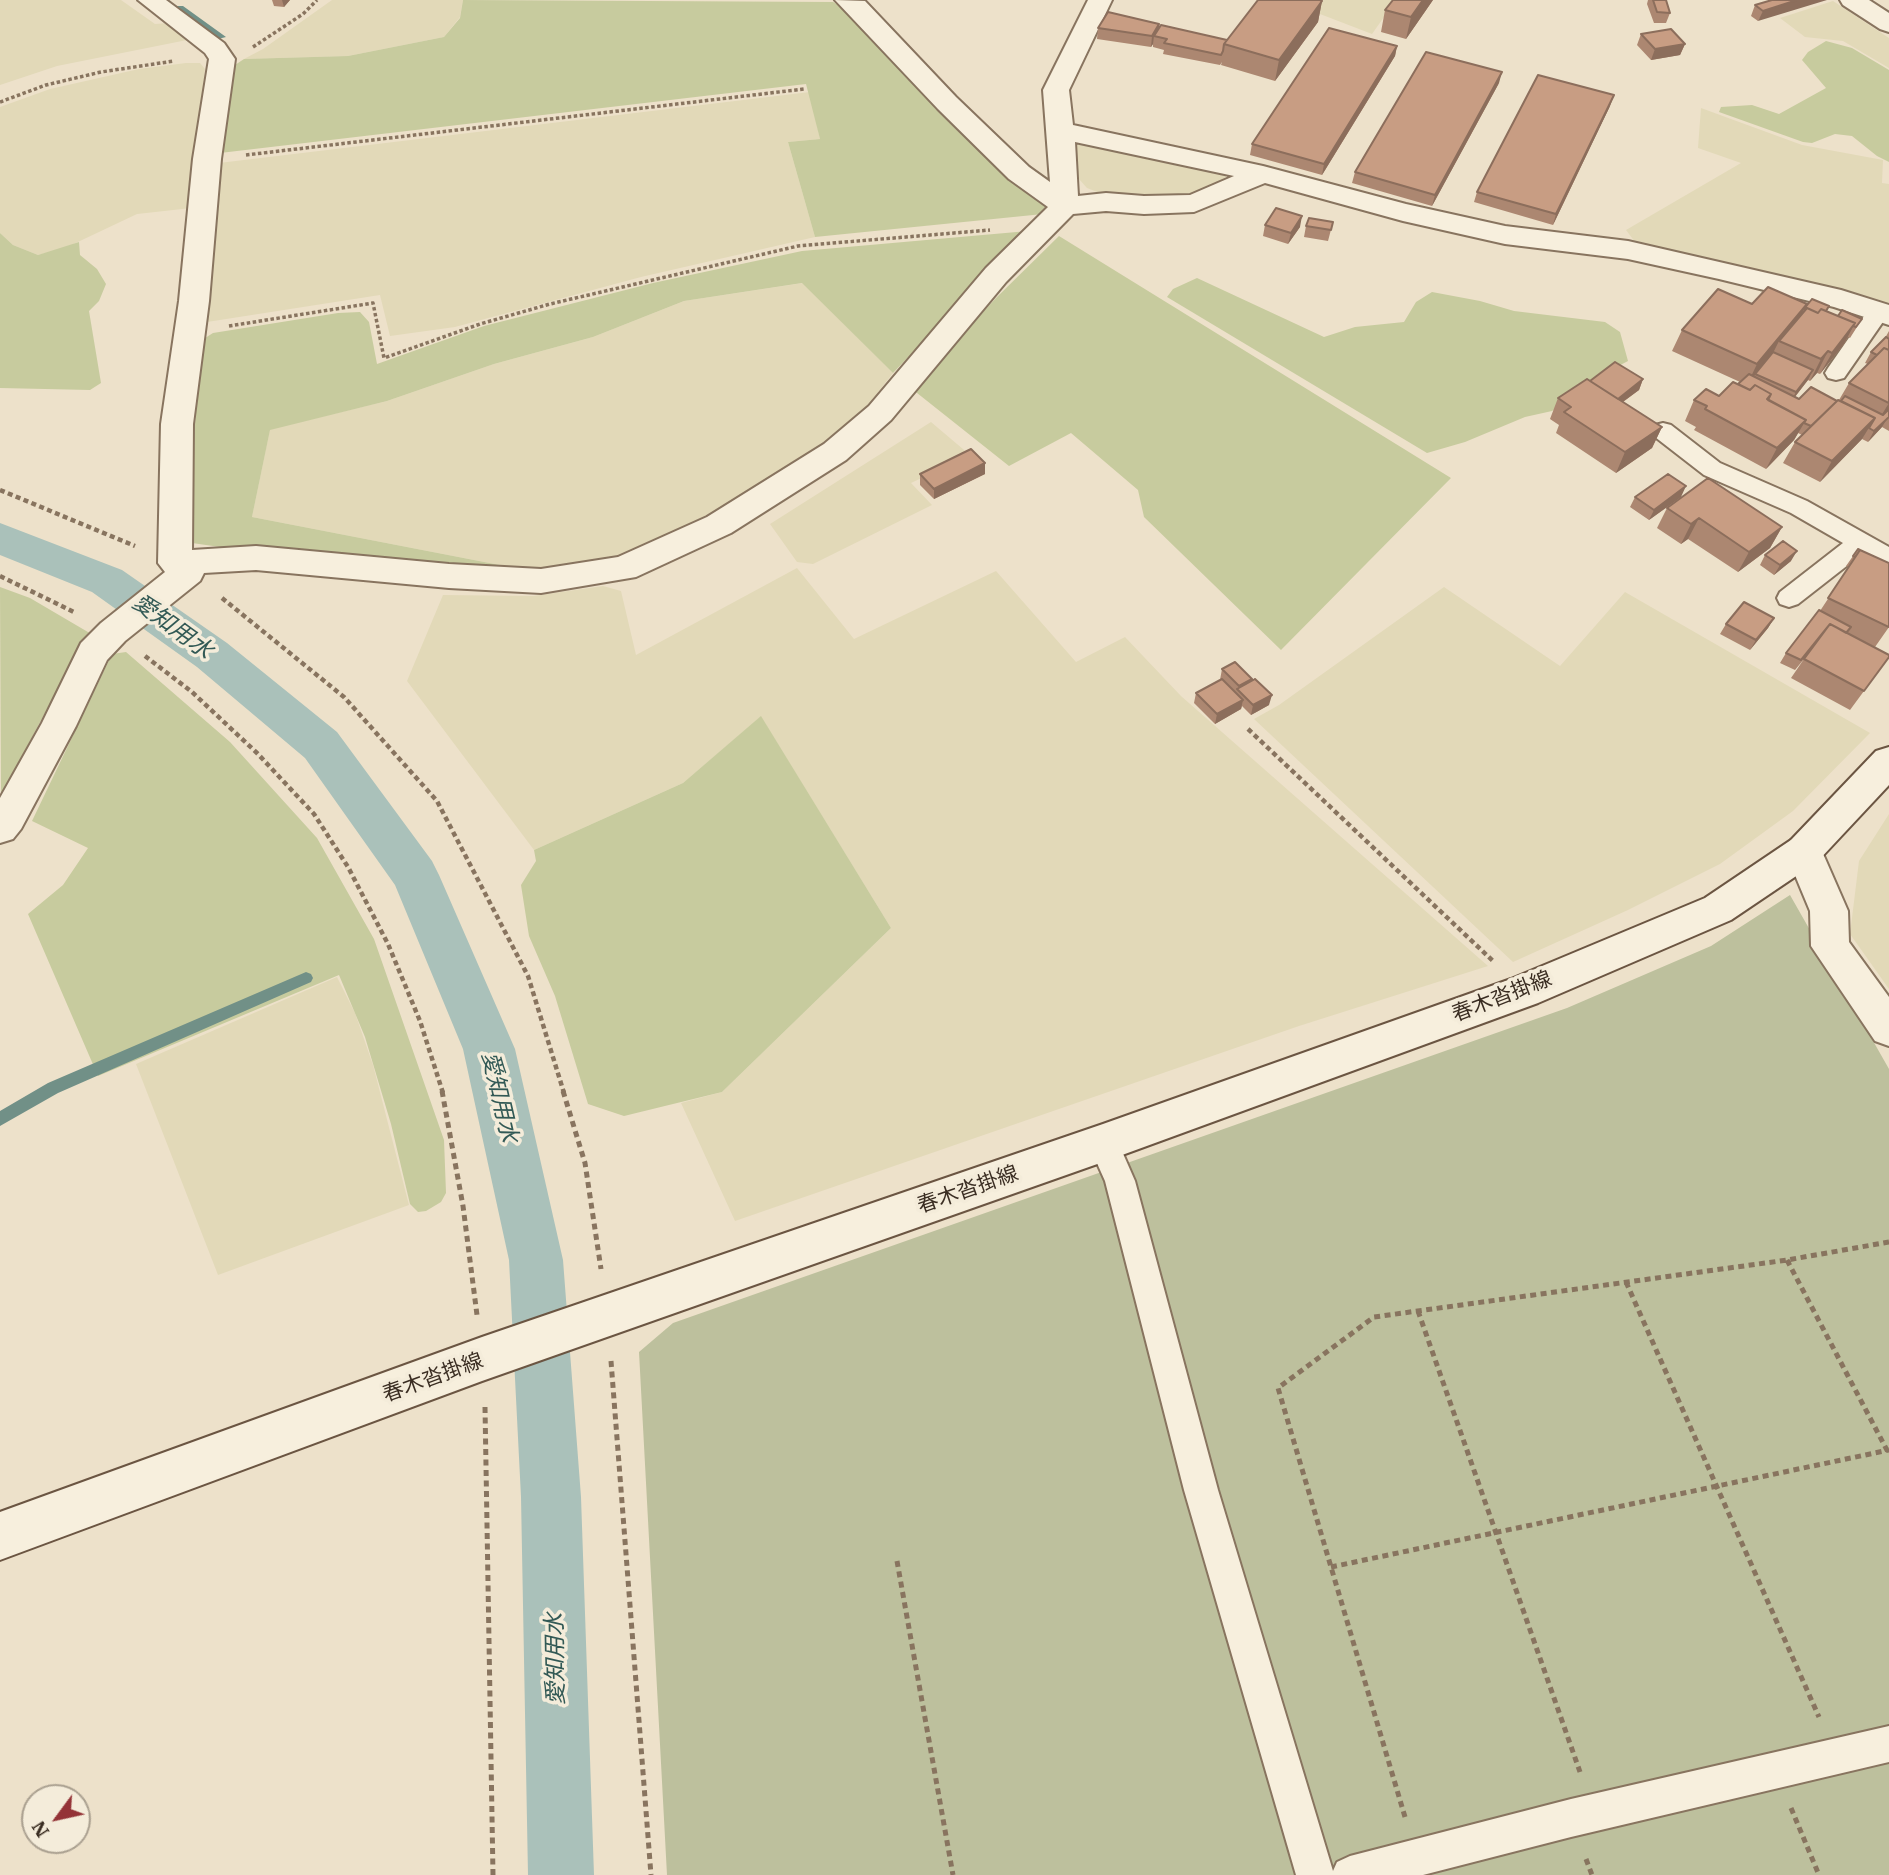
<!DOCTYPE html>
<meta charset="utf-8">
<style>
body{margin:0}
#map{position:relative;width:1889px;height:1875px;overflow:hidden;background:#ede1ca;font-family:"IBM Plex Serif",serif}
canvas{display:block}
.north{position:absolute;left:21px;top:1784px;width:70px;height:70px;box-sizing:border-box;background:#f4ecda;border:2px solid #aaa090;border-radius:50%;rotate:237deg;font-size:19px;font-weight:700;line-height:28px;text-align:center;color:#3a2d22}
.north::after{content:'';display:block;margin:auto;width:24px;height:32px;background:#943337;clip-path:polygon(50% 0,100% 100%,50% 72%,0 100%)}
</style>
<div id="map">
<canvas width="1889" height="1875"></canvas>
<div class="north">N</div>
</div>
<script>
const ctx = document.querySelector('canvas').getContext('2d');
ctx.lineJoin = 'round';
function fill(path, color) {
  ctx.fillStyle = color;
  ctx.fill(path, 'evenodd');
}
function toPath(rows) {
  const path = new Path2D();
  for (const r of rows) {
    path.moveTo(r[0], r[1]);
    for (let i = 2; i < r.length; i += 2) path.lineTo(r[i], r[i + 1]);
  }
  return path;
}
function strokePath(path, color, width, dash) {
  ctx.strokeStyle = color;
  ctx.lineWidth = width;
  ctx.lineCap = dash ? 'butt' : 'round';
  ctx.setLineDash(dash || []);
  ctx.stroke(path);
}
function label(font, color, halo, rows, align = 'center') {
  ctx.font = font + ' "IBM Plex Serif","Noto Sans JP",serif';
  ctx.lineWidth = 7;
  ctx.setLineDash([]);
  ctx.textBaseline = 'middle';
  ctx.strokeStyle = halo;
  ctx.fillStyle = color;
  for (const [text, x, y, turn = 0] of rows) {
    ctx.save();
    ctx.translate(x, y);
    ctx.rotate((+turn || 0) * Math.PI / 180);
    ctx.textAlign = isNaN(turn) ? turn : align;
    if (halo) ctx.strokeText(text, 0, 0);
    ctx.fillText(text, 0, 0);
    ctx.restore();
  }
}
const farmland = toPath([
 [0,0,121,0,155,24,169,23,187,40,57,66,0,85],
 [332,0,463,0,460,17,444,37,348,56,244,59,263,49],
 [1311,0,1396,0,1372,34,1307,9],
 [1833,1,1889,38,1889,68,1843,41,1805,37,1780,18],
 [186,63,200,63,205,69,191,208,137,214,63,249,38,255,13,245,0,233,0,107,50,89,139,69],
 [810,92,820,139,788,142,815,237,641,277,455,327,390,336,380,295,207,322,219,163],
 [1701,108,1802,145,1883,160,1882,183,1889,184,1889,308,1635,242,1626,230,1741,163,1698,148],
 [1073,140,1229,174,1214,187,1194,196,1110,197,1087,188,1079,179],
 [803,283,893,373,861,414,788,470,689,529,639,551,557,568,510,567,252,517,270,429,387,401,494,364,593,337,684,301],
 [931,422,970,455,911,483,932,505,813,564,797,562,770,524],
 [797,568,854,639,996,571,1076,662,1125,637,1181,696,1488,966,1299,1026,735,1221,681,1103,722,1092,891,928,761,717,683,783,534,850,407,681,443,595,533,596,603,586,621,591,636,655],
 [1444,587,1560,666,1625,592,1870,733,1793,811,1720,864,1628,910,1513,962,1254,719,1279,705],
 [1889,814,1889,989,1850,934,1859,861],
 [337,977,355,1013,373,1065,409,1205,218,1275,136,1064]
]);
const green = toPath([
 [463,0,833,2,852,13,1047,203,1043,214,815,237,788,142,820,139,806,84,220,153,232,67,244,59,348,56,444,37,460,18],
 [1826,41,1852,48,1889,70,1889,162,1877,156,1852,136,1835,134,1812,143,1803,142,1719,112,1721,107,1752,105,1779,114,1826,88,1802,60,1808,52],
 [1028,231,893,373,802,283,684,301,593,337,494,364,387,401,270,430,252,517,510,567,227,548,185,542,202,340,213,333,338,313,360,312,369,322,377,364,484,326,653,283,802,251],
 [0,233,13,245,38,255,79,242,80,255,97,269,106,284,99,301,89,311,101,383,90,390,0,388],
 [1059,236,1451,478,1281,650,1144,517,1138,490,1071,433,1009,466,912,389,996,298],
 [1197,278,1324,337,1355,327,1404,322,1416,302,1432,292,1480,301,1514,311,1605,322,1620,332,1628,361,1607,372,1552,411,1525,417,1465,442,1427,453,1167,297,1173,289],
 [0,587,30,598,93,635,75,657,1,795],
 [126,652,230,742,317,838,374,939,444,1140,446,1193,441,1202,426,1211,418,1212,410,1204,391,1124,365,1037,339,975,98,1076,28,914,63,885,88,848,32,821,112,654],
 [761,716,891,928,722,1092,624,1116,588,1104,555,996,529,936,521,885,536,861,534,850,683,783]
]);
const cemetery = toPath([
 [1790,895,1889,1069,1889,1875,667,1875,639,1352,673,1323,1567,1008,1711,946]
]);
const stream = toPath([
 [177,6,183,6,226,37,218,39,177,10,177,6],
 [306,972,311,974,313,978,311,982,58,1093,0,1126,0,1111,48,1083,306,972]
]);
const canal = toPath([
 [0,523,122,570,227,643,337,732,432,861,439,875,515,1049,563,1260,581,1497,594,1875,528,1875,521,1497,509,1260,463,1049,395,885,305,758,197,667,92,592,0,555,0,523]
]);
const pathFar2 = toPath([
 [253,47,303,14,317,0],
 [0,102,46,85,101,72,174,61],
 [246,155,804,89],
 [229,326,373,303,384,358,480,324,550,304,798,246,990,230]
]);
const pathFar1 = toPath([
 [0,490,135,546],
 [0,576,76,613],
 [222,598,344,697,437,801,528,976,564,1093],
 [145,656,192,692,257,753,314,814,348,867,388,944,420,1021,443,1093],
 [1248,729,1493,961]
]);
const path = toPath([
 [442,1091,463,1206,477,1315],
 [563,1091,585,1163,601,1269],
 [1787,1260,1889,1454],
 [1626,1282,1819,1717],
 [1418,1311,1580,1772],
 [611,1361,651,1875],
 [485,1407,493,1875],
 [897,1561,953,1875],
 [1331,1567,1889,1450],
 [1791,1808,1819,1875],
 [1405,1817,1278,1388,1374,1317,1787,1260,1889,1242],
 [1586,1859,1592,1875]
]);
const service = toPath([
 [1879,304,1889,310,1887,316,1844,378,1836,380,1828,378,1825,373,1828,368,1871,306,1879,304],
 [1663,423,1671,425,1720,463,1807,501,1889,547,1889,567,1862,554,1798,604,1789,607,1780,604,1777,598,1780,592,1843,543,1791,513,1704,475,1655,437,1652,431,1655,425,1663,423],
 [1103,1129,1114,1133,1135,1181,1218,1490,1333,1871,1337,1862,1350,1856,1571,1799,1889,1726,1889,1762,1571,1837,1423,1875,1296,1875,1184,1490,1105,1181,1088,1143,1092,1133,1103,1129]
]);
const minor = toPath([
 [138,0,166,0,224,43,235,59,221,159,209,301,193,424,192,550,256,546,449,564,541,569,618,557,707,517,824,444,869,406,986,268,1048,207,1009,179,938,109,835,0,865,1,956,97,1029,167,1050,182,1043,90,1088,0,1112,0,1069,90,1073,125,1263,166,1406,204,1505,226,1628,241,1841,290,1889,305,1889,325,1834,307,1719,279,1628,259,1505,244,1403,221,1265,183,1194,212,1144,214,1106,211,1073,214,1006,282,891,420,846,460,731,533,636,577,541,593,449,588,256,570,204,573,200,581,125,641,107,660,76,726,21,829,13,839,0,843,0,798,42,723,81,643,101,623,165,572,158,563,161,424,179,301,193,159,209,59,205,53,138,0],
 [1075,142,1234,176,1190,195,1144,196,1106,193,1078,196,1075,142],
 [1804,836,1817,840,1848,911,1849,942,1889,997,1889,1046,1875,1041,1811,946,1810,911,1785,851,1791,840,1804,836]
]);
const tertiary = toPath([
 [1840,0,1869,0,1889,13,1889,32,1880,29,1843,5,1840,0]
]);
const secondary = toPath([
 [1889,747,1889,785,1817,862,1731,920,1538,1003,1103,1162,482,1381,0,1560,0,1512,482,1337,1103,1124,1511,979,1705,898,1791,840,1876,751,1889,747]
]);
const wall = toPath([
 [272,0,290,0,284,7,274,6],
 [1433,0,1406,39,1381,32,1385,10],
 [1648,0,1666,0,1670,13,1666,23,1654,23,1647,4],
 [1772,0,1758,21,1751,16,1755,5],
 [1322,1,1318,22,1275,81,1221,65,1222,62,1220,65,1163,54,1164,50,1153,47,1153,44,1151,47,1097,39,1098,28,1159,24,1159,28,1227,40],
 [1641,34,1685,44,1680,55,1651,60,1637,45],
 [1397,46,1395,56,1322,175,1250,155,1252,144],
 [1499,83,1432,206,1352,183,1355,172],
 [1610,106,1553,225,1474,202,1477,192],
 [1333,222,1328,241,1304,237,1306,226],
 [1265,225,1300,227,1288,244,1263,236],
 [1752,304,1800,317,1804,309,1829,306,1827,311,1838,316,1862,319,1850,338,1848,337,1844,344,1820,374,1817,373,1810,381,1808,380,1795,397,1799,399,1839,400,1849,383,1868,364,1865,363,1871,352,1885,338,1889,331,1889,431,1882,427,1868,442,1862,439,1820,482,1783,463,1795,442,1802,435,1798,433,1794,440,1766,469,1694,430,1696,427,1685,421,1694,400,1719,396,1740,382,1672,351,1682,330],
 [1643,379,1639,390,1623,402,1662,427,1652,448,1616,473,1556,433,1559,425,1550,419,1558,398,1590,381],
 [985,463,985,474,934,499,920,485,920,474],
 [1635,497,1681,497,1649,520,1630,507],
 [1667,508,1782,527,1770,548,1738,572,1688,539,1681,544,1657,528],
 [1858,549,1889,627,1875,647,1855,637,1889,657,1850,710,1791,678,1804,659,1795,670,1780,663,1786,653,1820,611,1849,567,1846,566],
 [1765,555,1791,561,1774,575,1760,565],
 [1774,618,1768,628,1750,650,1720,634,1726,624],
 [1222,669,1252,681,1269,705,1251,715,1242,706,1241,709,1215,724,1194,703,1196,693,1220,680]
]);
const shadedWall = toPath([
 [282,0,290,0,284,7],
 [1423,0,1433,0,1406,39,1411,17],
 [1797,0,1827,0,1758,21,1763,11],
 [1322,1,1318,22,1275,81,1279,60],
 [1159,24,1158,35,1154,36,1153,44,1151,47,1152,36],
 [1685,44,1680,55,1651,60,1655,49],
 [1397,46,1395,56,1322,175,1324,164],
 [1502,72,1499,83,1432,206,1435,195],
 [1614,95,1610,106,1553,225,1556,214],
 [1302,216,1300,227,1288,244,1291,233],
 [1807,304,1796,325,1779,341,1774,351,1747,385,1757,364],
 [1855,323,1844,344,1820,374,1832,353],
 [1828,351,1817,373,1810,381,1821,359],
 [1813,370,1808,380,1790,403,1796,392],
 [1643,379,1639,390,1613,409,1618,399],
 [1889,403,1889,411,1876,424],
 [1888,417,1882,427,1868,442,1874,431],
 [1875,418,1862,439,1820,482,1832,461],
 [1806,420,1794,440,1766,469,1777,448],
 [1662,427,1652,448,1616,473,1625,452],
 [985,463,985,474,934,499,934,489],
 [1686,486,1681,497,1649,520,1654,510],
 [1699,518,1688,539,1681,544,1691,524],
 [1782,527,1770,548,1738,572,1749,552],
 [1797,551,1791,561,1774,575,1780,565],
 [1774,618,1768,628,1750,650,1756,640],
 [1272,695,1269,705,1251,715,1253,705],
 [1243,700,1241,709,1215,724,1217,714]
]);
const building = toPath([
 [1258,0,1320,0,1322,1,1279,60,1224,44,1258,0],
 [1393,0,1423,0,1411,17,1385,10,1393,0],
 [1653,0,1666,0,1670,13,1657,12,1653,0],
 [1772,0,1797,0,1763,11,1755,5,1772,0],
 [1108,12,1159,24,1152,36,1098,28,1108,12],
 [1161,25,1227,40,1224,44,1223,51,1221,55,1164,43,1167,39,1154,36,1161,25],
 [1329,28,1397,46,1324,164,1252,144,1329,28],
 [1671,29,1685,44,1655,49,1641,34,1671,29],
 [1426,52,1502,72,1435,195,1355,172,1426,52],
 [1538,75,1614,95,1556,214,1477,192,1538,75],
 [1276,208,1302,216,1291,233,1265,225,1276,208],
 [1309,218,1333,222,1331,230,1306,226,1309,218],
 [1768,287,1807,304,1757,364,1682,330,1718,289,1752,304,1768,287],
 [1812,299,1829,306,1826,311,1821,309,1818,313,1807,308,1806,309,1804,309,1812,299],
 [1807,308,1818,313,1821,309,1855,323,1832,353,1828,351,1821,359,1779,341,1807,308],
 [1842,310,1862,319,1856,327,1853,326,1855,323,1838,316,1842,310],
 [1886,337,1889,339,1889,350,1884,348,1877,355,1871,352,1886,337],
 [1884,348,1889,350,1889,403,1849,383,1884,348],
 [1773,352,1813,370,1796,392,1755,374,1773,352],
 [1615,362,1643,379,1618,399,1590,381,1615,362],
 [1749,374,1799,399,1811,387,1837,401,1811,426,1804,423,1806,420,1768,400,1771,394,1755,385,1750,390,1738,384,1749,374],
 [1587,379,1662,427,1625,452,1564,412,1571,407,1558,398,1587,379],
 [1733,382,1750,390,1755,385,1771,394,1767,399,1806,420,1777,448,1705,409,1707,406,1694,400,1706,389,1719,396,1733,382],
 [1845,396,1883,415,1889,409,1889,417,1874,431,1869,428,1875,418,1841,401,1845,396],
 [1838,400,1875,418,1832,461,1795,442,1838,400],
 [971,449,985,463,934,489,920,474,971,449],
 [1668,474,1686,486,1654,510,1635,497,1668,474],
 [1708,478,1782,527,1749,552,1699,518,1691,524,1667,508,1708,478],
 [1783,541,1797,551,1780,565,1765,555,1783,541],
 [1858,549,1860,550,1855,557,1853,556,1858,549],
 [1860,550,1889,563,1889,627,1828,598,1860,550],
 [1744,602,1774,618,1756,640,1726,624,1744,602],
 [1819,610,1851,627,1846,633,1830,624,1801,660,1786,653,1819,610],
 [1830,624,1889,655,1889,657,1864,691,1804,659,1830,624],
 [1235,662,1252,679,1239,686,1222,669,1235,662],
 [1222,679,1243,700,1217,714,1196,693,1222,679],
 [1255,679,1272,695,1253,705,1237,689,1255,679]
]);
const streetNames = [
 ["春木沓掛線",1502,997,-21],
 ["春木沓掛線",968,1190,-19],
 ["春木沓掛線",433,1378,-20]
];
const waterNames = [
 ["愛知用水",172,627,36],
 ["愛知用水",499,1097,77],
 ["愛知用水",556,1659,-91]
];
fill(farmland, '#e2d9b8');
fill(green, '#c7cb9e');
fill(cemetery, '#bdc09d');
fill(stream, '#719087');
fill(canal, '#aac1ba');
strokePath(service, '#88745f', 4);
strokePath(minor, '#88745f', 4);
strokePath(tertiary, '#88745f', 4);
strokePath(secondary, '#6b5542', 4);
strokePath(pathFar2, '#88745f', 3.5, [3.5, 2.5]);
strokePath(pathFar1, '#88745f', 4.5, [5, 3.5]);
strokePath(path, '#88745f', 5, [6, 4.5]);
fill(service, '#f7efdd');
fill(minor, '#f7efdd');
fill(tertiary, '#f7efdd');
fill(secondary, '#f7efdd');
fill(wall, '#ac8771');
fill(shadedWall, '#8c6e5c');
fill(building, '#c89d83');
strokePath(building, '#8c6e5c', 2);
label('21px', '#3a2d22', '#f4ecda', streetNames);
label('italic 23px', '#325955', '#f4ecda', waterNames);
</script>
